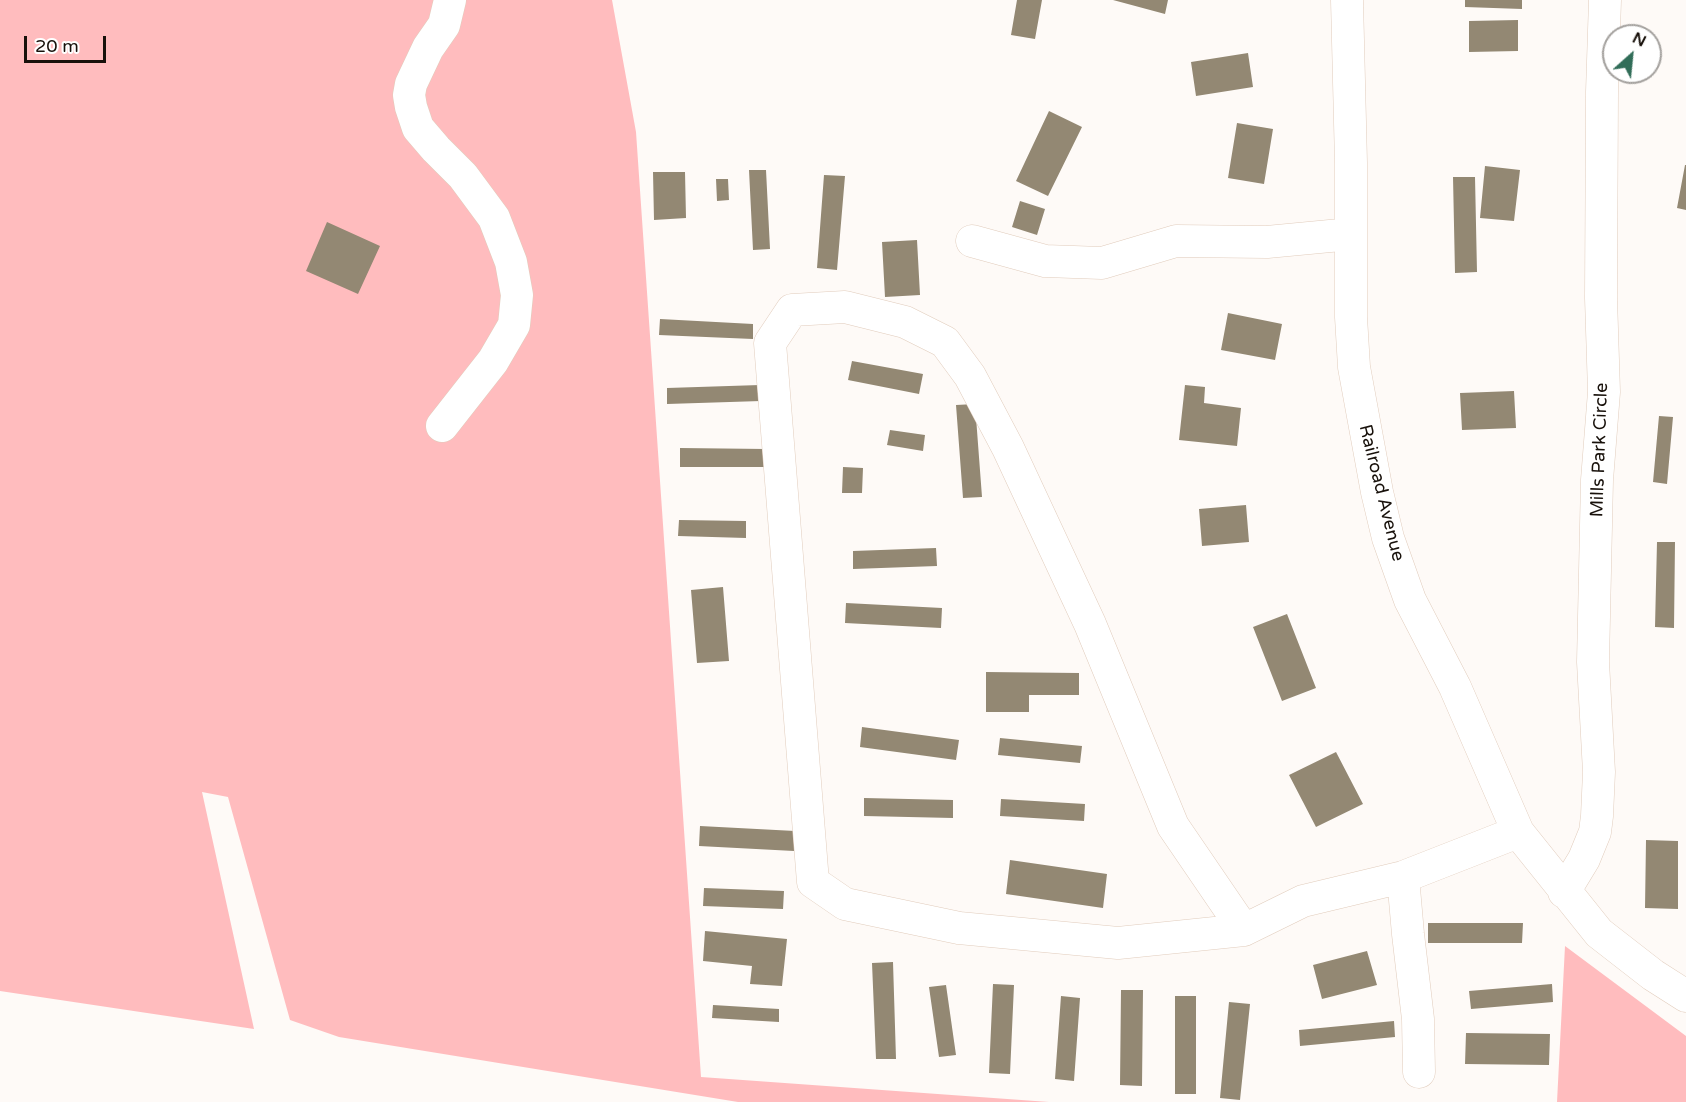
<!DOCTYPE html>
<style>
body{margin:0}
#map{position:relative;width:1686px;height:1102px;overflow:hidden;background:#fefaf7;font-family:"Varela Round",sans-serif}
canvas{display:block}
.north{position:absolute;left:1602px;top:24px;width:60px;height:60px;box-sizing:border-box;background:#fff;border:2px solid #a3a09d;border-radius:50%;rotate:27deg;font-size:16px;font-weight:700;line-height:24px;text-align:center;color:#18110b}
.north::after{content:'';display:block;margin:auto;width:21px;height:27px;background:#316d58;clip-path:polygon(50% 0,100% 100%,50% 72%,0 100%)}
.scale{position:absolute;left:24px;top:36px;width:82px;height:27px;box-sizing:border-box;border:3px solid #18110b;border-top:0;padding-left:8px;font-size:18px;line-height:21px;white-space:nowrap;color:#18110b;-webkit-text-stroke:4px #fff;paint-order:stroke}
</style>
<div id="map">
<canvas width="1686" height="1102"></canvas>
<div class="north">N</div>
<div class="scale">20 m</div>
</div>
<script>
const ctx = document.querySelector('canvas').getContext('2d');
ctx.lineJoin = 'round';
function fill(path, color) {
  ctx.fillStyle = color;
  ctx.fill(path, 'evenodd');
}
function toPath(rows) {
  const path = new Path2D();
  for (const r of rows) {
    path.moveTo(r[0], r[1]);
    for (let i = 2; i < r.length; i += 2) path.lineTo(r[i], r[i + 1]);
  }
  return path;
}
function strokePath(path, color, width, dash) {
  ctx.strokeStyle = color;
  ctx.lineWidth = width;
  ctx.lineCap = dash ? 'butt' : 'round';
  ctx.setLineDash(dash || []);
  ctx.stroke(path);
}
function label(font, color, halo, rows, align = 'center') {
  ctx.font = font + ' "Varela Round",sans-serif';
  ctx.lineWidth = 4.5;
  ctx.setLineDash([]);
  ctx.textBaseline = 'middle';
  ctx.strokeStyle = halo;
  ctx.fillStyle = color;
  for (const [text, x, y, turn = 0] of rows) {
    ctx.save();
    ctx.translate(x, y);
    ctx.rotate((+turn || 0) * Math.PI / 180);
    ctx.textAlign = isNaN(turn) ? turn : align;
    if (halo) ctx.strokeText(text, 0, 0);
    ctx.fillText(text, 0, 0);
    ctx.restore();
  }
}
const green = toPath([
 [0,0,612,0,636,132,701,1077,1049,1102,738,1102,339,1037,290,1020,228,797,202,792,254,1029,0,991],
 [1565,946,1686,1036,1686,1102,1557,1102]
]);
const building = toPath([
 [1017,0,1042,0,1035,39,1011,35],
 [1113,0,1168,0,1165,14],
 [1465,0,1522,0,1522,9,1465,7],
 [1518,20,1518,51,1469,52,1469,21],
 [1248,53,1253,87,1196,96,1191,62],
 [1049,111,1082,127,1048,196,1016,181],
 [1237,123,1273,129,1264,184,1228,178],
 [1685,165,1686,165,1686,210,1677,208],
 [1485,166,1520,170,1514,221,1480,218],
 [749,170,766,170,770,249,753,250],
 [653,172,685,172,686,218,654,220],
 [824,175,845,176,837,270,817,268],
 [1453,177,1475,177,1477,272,1455,273],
 [716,179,728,179,729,200,717,201],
 [1020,201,1045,209,1037,235,1012,227],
 [327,222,380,246,358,294,306,271],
 [917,240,920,295,885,297,882,242],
 [1228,313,1282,324,1275,360,1221,350],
 [660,319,753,324,753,339,659,335],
 [852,361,923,374,919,394,848,380],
 [760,385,761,401,667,404,667,388],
 [1185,385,1205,387,1204,403,1241,408,1237,446,1179,440],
 [1514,391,1516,428,1462,430,1460,393],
 [975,404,982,497,963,498,956,405],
 [1659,416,1673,417,1667,484,1653,482],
 [890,430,925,435,923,451,887,445],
 [680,448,766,449,766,467,680,467],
 [843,467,863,468,862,493,842,493],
 [1246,505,1249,542,1202,546,1199,509],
 [679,520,746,521,746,538,678,536],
 [1657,542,1675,542,1674,628,1655,627],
 [936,548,937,566,853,569,853,551],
 [723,587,729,661,697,663,691,590],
 [846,603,942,608,941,628,845,623],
 [1287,614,1316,688,1282,701,1253,627],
 [986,672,1079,673,1079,695,1029,695,1029,712,986,712],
 [862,727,959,740,956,760,860,747],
 [1000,738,1082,746,1080,763,998,755],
 [1336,752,1363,804,1316,827,1289,775],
 [864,798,953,800,953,818,864,816],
 [1001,799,1085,804,1084,821,1000,816],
 [700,826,795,831,794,851,699,846],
 [1646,840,1678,841,1678,909,1645,908],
 [1010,860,1107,874,1103,908,1006,894],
 [704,888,784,891,783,909,703,906],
 [1428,923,1523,923,1522,943,1428,943],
 [705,931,787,939,782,986,750,984,752,966,703,961],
 [1367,951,1377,985,1322,999,1313,965],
 [893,962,896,1059,876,1059,872,963],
 [993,984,1014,985,1010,1074,989,1073],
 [1552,984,1553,1002,1471,1009,1469,991],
 [946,985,956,1055,939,1057,929,987],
 [1121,990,1143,990,1142,1086,1120,1085],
 [1061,996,1080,998,1074,1081,1055,1079],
 [1175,996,1196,996,1196,1094,1175,1094],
 [1229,1002,1250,1004,1240,1100,1220,1098],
 [713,1005,779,1009,779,1022,712,1018],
 [1394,1021,1395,1037,1300,1046,1299,1030],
 [1466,1033,1550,1034,1549,1065,1465,1064]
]);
const minor = toPath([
 [1347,0,1351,163,1351,317,1354,367,1377,492,1388,538,1410,600,1455,687,1518,832,1599,933,1653,975,1686,996],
 [972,241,1045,261,1102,263,1176,241,1267,242,1351,234],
 [442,426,493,361,514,325,517,295,511,262,494,218,463,176,436,149,418,128,411,107,409,95,411,84,428,48,444,25,450,0],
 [1403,877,1408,934,1418,1019,1419,1072],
 [1564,892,1584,859,1595,832,1597,816,1599,772,1593,662,1597,480,1604,392,1601,298,1602,92,1605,0],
 [1244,930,1173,826,1090,624,1008,448,970,376,945,342,905,322,845,307,792,310,770,343,813,882,845,904,959,928,1118,943,1244,930,1303,901,1403,877,1518,832]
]);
const streetNames = [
 ["Mills Park Circle",1600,450,-88],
 ["Railroad Avenue",1381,493,76]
];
fill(green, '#ffbcbe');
fill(building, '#938873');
strokePath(minor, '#e1ccbc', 33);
strokePath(minor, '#fff', 32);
label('18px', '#18110b', '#fff', streetNames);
</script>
